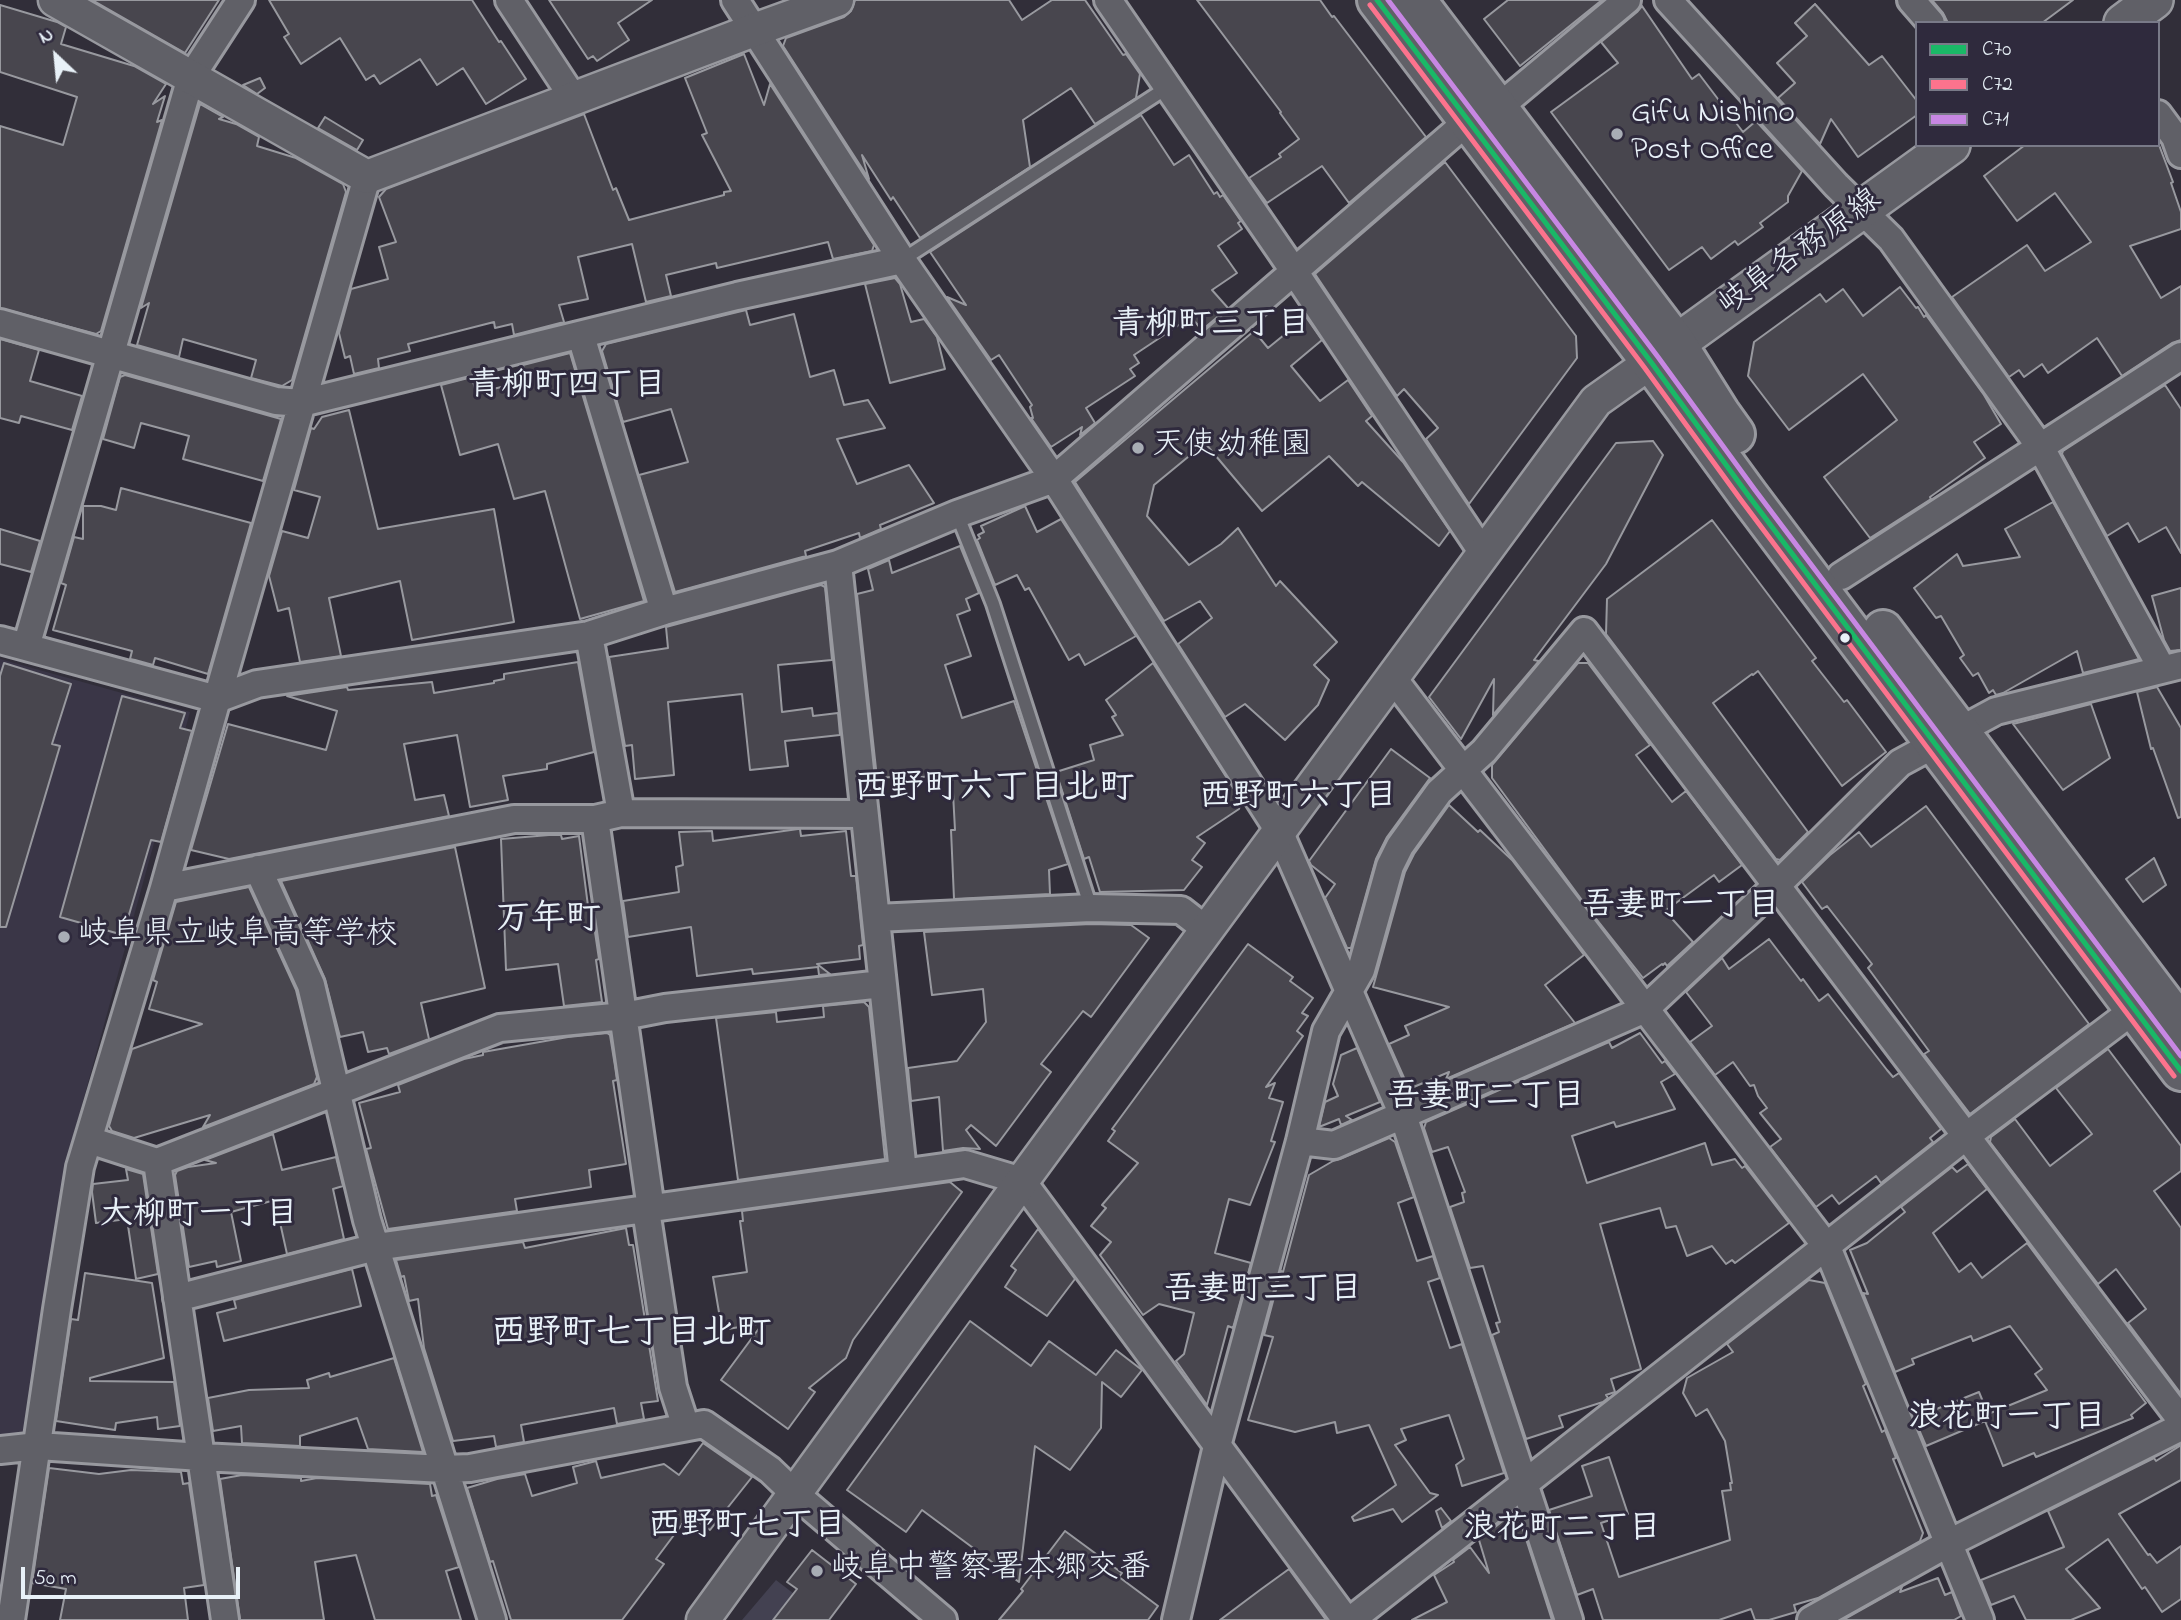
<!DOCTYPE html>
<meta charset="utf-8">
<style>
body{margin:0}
#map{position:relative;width:2181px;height:1620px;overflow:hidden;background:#312e39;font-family:"Indie Flower",sans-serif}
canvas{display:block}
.legend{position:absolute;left:1915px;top:21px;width:245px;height:126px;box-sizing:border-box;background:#2f2a3d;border:2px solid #797a88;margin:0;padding:9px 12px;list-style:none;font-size:21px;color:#e8f1f8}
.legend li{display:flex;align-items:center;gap:14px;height:35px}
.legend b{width:35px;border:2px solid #797a88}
.north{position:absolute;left:21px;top:21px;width:70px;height:70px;-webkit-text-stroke:5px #2f2a3d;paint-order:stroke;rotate:334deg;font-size:19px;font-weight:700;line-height:28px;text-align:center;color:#e8f1f8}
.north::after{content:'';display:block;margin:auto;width:24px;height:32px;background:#e8f1f8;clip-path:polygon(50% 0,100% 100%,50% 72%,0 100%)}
.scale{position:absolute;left:21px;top:1567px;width:219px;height:32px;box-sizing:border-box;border:4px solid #e8f1f8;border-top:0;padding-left:9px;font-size:21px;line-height:24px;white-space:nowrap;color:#e8f1f8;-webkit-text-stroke:5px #2f2a3d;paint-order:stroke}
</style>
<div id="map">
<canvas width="2181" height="1620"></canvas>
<ul class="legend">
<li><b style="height:9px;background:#1ab867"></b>C70</li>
<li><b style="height:9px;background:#fc738d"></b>C72</li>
<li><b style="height:9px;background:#c787e3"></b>C71</li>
</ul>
<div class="north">N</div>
<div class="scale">50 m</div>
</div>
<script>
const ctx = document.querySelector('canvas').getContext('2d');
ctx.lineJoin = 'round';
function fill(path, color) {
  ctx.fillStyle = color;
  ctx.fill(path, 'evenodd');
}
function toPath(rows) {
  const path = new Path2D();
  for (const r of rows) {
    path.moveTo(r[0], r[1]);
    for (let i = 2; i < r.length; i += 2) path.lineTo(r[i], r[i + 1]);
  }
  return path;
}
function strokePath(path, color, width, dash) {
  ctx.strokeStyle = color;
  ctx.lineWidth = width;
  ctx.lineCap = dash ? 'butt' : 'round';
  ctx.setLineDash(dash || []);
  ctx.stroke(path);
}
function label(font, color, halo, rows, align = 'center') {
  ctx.font = font + ' "Indie Flower","Klee One",sans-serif';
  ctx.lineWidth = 6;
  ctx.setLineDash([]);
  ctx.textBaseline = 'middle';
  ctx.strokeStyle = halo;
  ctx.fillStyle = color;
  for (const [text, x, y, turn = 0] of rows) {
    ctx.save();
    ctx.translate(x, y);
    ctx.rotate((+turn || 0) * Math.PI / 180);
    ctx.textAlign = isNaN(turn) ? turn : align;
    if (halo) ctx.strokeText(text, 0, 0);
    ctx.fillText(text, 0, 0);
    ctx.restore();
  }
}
const built = toPath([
 [0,659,190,712,66,1163,40,1320,27,1430,15,1442,0,1444]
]);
const green = toPath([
 [776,1580,828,1620,742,1620]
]);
const building = toPath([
 [92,0,219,0,185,53,92,0],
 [269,0,472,0,499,42,501,41,526,79,486,104,463,68,437,85,420,59,380,84,374,75,366,80,340,38,301,64,284,37,289,34,269,0],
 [549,0,652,0,618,23,629,40,597,61,593,56,588,59,549,0],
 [855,0,1009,0,1022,20,1052,0,1085,0,1123,55,1126,54,1140,74,1136,98,1095,124,1071,88,1023,120,1030,167,920,238,893,197,891,200,862,155,869,179,783,46,786,38,844,17,851,11,855,0],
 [1197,0,1320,0,1332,17,1334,16,1426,137,1349,203,1322,166,1267,203,1249,178,1281,157,1279,154,1299,139,1280,113,1281,112,1197,0],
 [1508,0,1602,0,1520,66,1484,19,1508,0],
 [1932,0,2073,0,2042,23,1948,23,1943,13,1932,0],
 [1815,4,1869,65,1882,56,1917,101,1917,115,1858,157,1831,119,1820,144,1778,98,1795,83,1777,63,1807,36,1795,23,1815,4],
 [0,5,57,22,66,27,61,44,134,66,166,84,153,104,165,96,157,122,162,120,101,331,96,334,0,308,0,126,63,145,77,97,0,72,0,5],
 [1642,6,1692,79,1699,74,1743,132,1756,121,1802,171,1788,196,1788,202,1760,223,1763,227,1738,245,1735,241,1711,259,1702,247,1669,270,1551,112,1618,63,1601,42,1637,12,1642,6],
 [744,54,764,105,770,84,874,245,872,251,833,259,828,242,717,268,716,263,666,275,671,296,646,302,632,244,578,257,588,299,559,305,564,322,514,335,512,324,495,328,494,322,408,344,410,351,378,359,379,368,354,374,350,356,345,358,339,333,351,289,388,279,379,247,396,242,379,197,386,189,584,114,613,190,616,188,629,220,724,195,724,192,731,191,702,135,707,133,685,78,744,54],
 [260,78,265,88,257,94,243,85,260,78],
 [200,104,223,117,219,119,236,124,259,137,257,146,296,158,343,184,346,192,292,380,282,386,251,378,256,360,183,339,179,357,137,345,149,303,141,308,200,104],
 [1141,115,1174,165,1189,155,1214,194,1217,192,1220,197,1223,195,1241,221,1238,223,1242,229,1218,246,1237,273,1212,290,1228,308,1202,330,1191,317,1134,355,1139,363,1130,369,1135,376,1086,408,1095,423,1080,435,1082,427,1051,447,1031,418,1033,418,1030,407,1032,405,999,355,991,360,947,297,966,305,930,252,1141,115],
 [325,117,363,140,357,150,318,128,325,117],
 [2025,145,2159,145,2173,182,2171,183,2181,212,2181,229,2130,246,2161,298,2181,286,2181,340,2172,343,2122,376,2097,338,2048,373,2042,364,2024,377,2019,370,2009,377,1952,297,2027,245,2045,271,2091,242,2055,193,2017,221,1984,176,2025,145],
 [1445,162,1576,336,1577,358,1469,504,1426,439,1438,428,1404,389,1397,396,1315,274,1445,162],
 [895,278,900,284,911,322,924,319,937,337,945,369,890,383,865,284,895,278],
 [1900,287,1916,308,1918,307,1924,317,1926,315,1984,395,2001,424,1974,442,1985,458,1930,497,1931,499,1870,538,1824,477,1897,420,1863,374,1789,430,1748,376,1754,342,1820,294,1826,302,1843,289,1863,316,1900,287],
 [746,310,750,325,794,314,810,377,834,370,844,405,868,400,885,428,837,439,857,484,909,465,934,503,880,525,881,529,860,538,859,533,805,551,806,556,675,592,639,475,688,462,671,409,623,422,602,351,606,344,746,310],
 [1306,317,1322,340,1291,366,1320,401,1348,380,1372,416,1366,421,1403,462,1450,531,1439,546,1362,482,1358,486,1329,456,1262,511,1205,443,1154,485,1147,516,1189,565,1221,544,1238,528,1276,586,1280,581,1337,642,1314,665,1329,680,1318,705,1285,740,1245,704,1225,717,1178,644,1212,618,1200,601,1164,621,1075,482,1254,331,1268,348,1306,317],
 [0,339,39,350,30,381,82,396,72,430,21,416,19,423,0,418,0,339],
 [570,353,644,601,580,619,545,491,514,499,498,444,460,455,441,385,472,377,476,393,527,381,523,365,570,353],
 [125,375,281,419,263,481,183,459,189,436,141,423,134,448,103,439,120,377,125,375],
 [2165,385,2181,409,2181,553,2166,527,2139,542,2128,523,2107,536,2062,454,2063,451,2165,385],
 [349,410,378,529,494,509,514,622,412,640,400,581,329,598,341,656,300,662,289,608,278,611,269,576,282,531,308,538,320,497,294,490,311,428,314,429,322,417,349,410],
 [1653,441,1663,455,1606,564,1534,660,1539,661,1493,715,1494,679,1461,739,1429,697,1616,443,1653,441],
 [121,488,251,523,208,674,155,658,153,665,135,660,130,659,132,651,53,630,66,585,61,583,74,537,83,539,83,506,101,506,116,510,121,488],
 [2053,502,2139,659,2083,673,2077,651,2003,693,1996,695,1993,690,1989,693,1978,673,1973,676,1960,658,1964,655,1941,616,1936,618,1914,588,1957,554,1963,566,2020,557,2005,529,2053,502],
 [1025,506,1037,532,1061,519,1136,636,1085,665,1079,654,1069,660,1029,588,1025,590,1017,575,995,585,977,540,980,538,978,535,984,532,981,526,1025,506],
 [1712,520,1816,658,1812,661,1844,702,1847,700,1886,752,1842,786,1758,671,1753,675,1752,674,1713,703,1808,832,1780,860,1776,859,1606,634,1607,599,1712,520],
 [0,529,40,541,31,572,0,564,0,529],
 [960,546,979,593,966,599,970,610,957,615,971,656,945,665,962,718,1014,701,1068,864,1049,870,1050,894,954,899,951,830,955,830,952,774,892,780,892,777,877,778,857,594,873,590,868,569,889,560,892,573,960,546],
 [821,585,825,587,832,660,778,665,782,712,812,708,813,716,838,713,840,735,785,741,788,766,750,770,742,694,668,702,674,775,635,779,632,745,625,746,609,657,668,648,666,627,821,585],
 [2181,588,2181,650,2170,651,2164,640,2152,596,2181,588],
 [578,662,594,752,547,764,547,769,503,776,508,800,470,807,457,735,404,744,415,800,444,795,449,816,229,859,191,850,228,724,326,750,337,711,287,696,347,687,348,690,432,682,434,693,494,683,494,681,504,679,504,674,578,662],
 [4,663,71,684,52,744,60,746,6,927,0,927,0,676,4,663],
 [1153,663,1241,800,1239,809,1197,837,1205,843,1192,860,1202,867,1184,890,1100,892,1089,857,1084,859,1056,772,1094,760,1090,745,1123,735,1112,717,1116,715,1106,700,1153,663],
 [1578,663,1588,663,1650,745,1636,755,1672,802,1686,791,1742,865,1719,882,1714,875,1665,911,1693,942,1667,966,1665,963,1663,965,1662,964,1643,978,1590,911,1492,778,1492,765,1578,663],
 [2157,687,2181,728,2181,817,2178,818,2153,748,2151,749,2137,692,2157,687],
 [122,696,185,713,180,728,192,731,161,842,151,840,123,935,60,917,122,696],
 [2091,704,2110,758,2063,790,2013,724,2091,704],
 [1391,749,1430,778,1387,837,1376,859,1351,948,1347,948,1325,898,1335,884,1311,865,1309,861,1391,749],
 [1449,805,1478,832,1480,830,1512,860,1584,955,1545,985,1575,1023,1446,1079,1449,1072,1409,1089,1389,1044,1409,1035,1405,1026,1449,1007,1373,987,1405,872,1414,854,1449,805],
 [1926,806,2089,1024,1970,1114,1924,1054,1929,1051,1868,968,1872,964,1827,906,1822,909,1802,882,1830,855,1859,832,1871,847,1926,806],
 [798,829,800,829,801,836,846,831,851,876,856,876,863,945,859,946,860,959,817,964,830,974,819,975,818,967,753,974,752,969,697,976,691,927,628,937,623,901,679,892,676,867,683,865,679,832,712,831,713,841,798,829],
 [549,835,561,835,562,839,579,836,588,906,591,905,599,959,596,960,602,1002,564,1006,558,964,506,970,501,839,549,835],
 [455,847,485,988,421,1003,429,1039,389,1054,387,1048,368,1052,363,1032,340,1037,325,979,281,881,455,847],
 [2154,858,2166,885,2143,902,2126,879,2154,858],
 [249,887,296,990,317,1077,314,1084,203,1127,210,1115,134,1138,112,1131,109,1126,132,1049,202,1024,149,1009,157,982,153,980,176,902,249,887],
 [1091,924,1131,925,1149,938,1091,1017,1083,1011,1041,1064,1051,1072,996,1146,971,1125,966,1130,980,1149,963,1148,943,1151,939,1097,911,1101,908,1068,957,1061,986,1022,983,989,932,995,924,932,1091,924],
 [1769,939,1801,981,1803,979,1819,1001,1828,994,1887,1070,1893,1077,1899,1073,1941,1129,1930,1138,1933,1142,1881,1183,1876,1176,1839,1204,1832,1195,1816,1207,1770,1147,1781,1139,1760,1113,1767,1108,1758,1096,1754,1085,1750,1086,1733,1062,1715,1075,1690,1042,1712,1026,1686,992,1722,958,1729,969,1769,939],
 [1248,944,1293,977,1290,981,1313,998,1302,1013,1308,1016,1297,1031,1303,1036,1266,1087,1275,1083,1269,1098,1283,1102,1271,1141,1275,1142,1250,1205,1229,1199,1215,1253,1251,1263,1233,1328,1228,1326,1207,1405,1176,1361,1184,1354,1194,1313,1159,1304,1143,1315,1100,1255,1111,1242,1091,1226,1106,1208,1102,1205,1138,1163,1108,1141,1115,1131,1112,1129,1248,944],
 [864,1002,869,1007,885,1159,738,1180,716,1018,776,1012,777,1022,824,1017,823,1006,864,1002],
 [607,1033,610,1035,615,1066,617,1080,613,1081,626,1164,589,1170,591,1187,515,1199,517,1211,388,1229,366,1149,371,1148,359,1103,400,1092,398,1085,464,1059,483,1055,483,1052,568,1037,607,1033],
 [1640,1033,1662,1063,1665,1061,1675,1074,1661,1082,1675,1109,1616,1127,1614,1122,1572,1136,1587,1183,1705,1143,1712,1165,1735,1159,1742,1168,1745,1166,1789,1223,1735,1263,1732,1260,1726,1264,1712,1246,1687,1256,1676,1226,1666,1228,1660,1208,1600,1224,1641,1369,1611,1379,1615,1392,1606,1395,1608,1398,1603,1402,1559,1416,1563,1427,1526,1439,1492,1335,1499,1332,1496,1323,1500,1322,1483,1266,1470,1268,1450,1207,1464,1202,1462,1193,1465,1192,1448,1147,1432,1152,1424,1128,1426,1122,1609,1042,1612,1048,1640,1033],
 [1357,1048,1380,1102,1346,1116,1352,1120,1341,1125,1339,1119,1319,1127,1325,1102,1338,1096,1333,1084,1341,1055,1357,1048],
 [2108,1049,2181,1146,2181,1171,2154,1191,2181,1228,2181,1394,2128,1323,2146,1309,2116,1269,2098,1284,1990,1142,1991,1137,2015,1119,2050,1166,2092,1134,2056,1088,2108,1049],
 [273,1134,282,1170,336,1157,343,1186,333,1189,344,1239,287,1254,275,1200,231,1212,241,1261,217,1267,216,1261,189,1267,175,1175,177,1171,188,1167,216,1163,205,1160,273,1134],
 [1389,1138,1395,1142,1414,1197,1398,1203,1417,1261,1433,1256,1440,1278,1428,1282,1450,1348,1462,1344,1504,1473,1462,1486,1456,1465,1464,1459,1449,1415,1401,1429,1406,1440,1395,1445,1430,1493,1438,1495,1402,1522,1393,1509,1354,1521,1352,1517,1396,1485,1369,1425,1337,1433,1335,1422,1295,1432,1248,1420,1273,1337,1264,1335,1281,1271,1283,1272,1309,1175,1333,1161,1340,1159,1389,1138],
 [1968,1164,1987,1189,1933,1233,1959,1272,1971,1263,1982,1278,2027,1243,2146,1403,2131,1415,2133,1418,2036,1457,2034,1453,2003,1466,1985,1421,1926,1446,1914,1418,1979,1392,1988,1414,2047,1390,2035,1374,2042,1369,2010,1326,1973,1341,1971,1336,1912,1359,1914,1364,1895,1372,1863,1293,1868,1294,1850,1250,1867,1243,1905,1212,1901,1207,1952,1167,1957,1172,1968,1164],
 [126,1169,143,1174,158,1274,136,1279,127,1219,96,1223,92,1192,93,1184,128,1180,126,1169],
 [950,1182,962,1192,853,1340,846,1358,809,1388,815,1392,788,1429,721,1380,763,1323,722,1330,713,1277,747,1272,740,1221,743,1221,742,1211,950,1182],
 [626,1228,629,1245,633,1245,658,1401,641,1403,644,1419,617,1424,614,1408,521,1425,524,1442,496,1447,494,1436,453,1441,424,1348,418,1299,409,1301,404,1276,401,1277,396,1260,523,1242,525,1248,626,1228],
 [1038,1229,1075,1279,1047,1316,1005,1287,1016,1270,1011,1266,1038,1229],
 [352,1269,361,1306,224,1341,217,1313,236,1308,234,1300,352,1269],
 [85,1273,152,1283,164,1358,90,1378,90,1381,174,1382,180,1426,158,1429,157,1417,116,1423,115,1430,56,1421,71,1319,78,1320,85,1273],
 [1809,1280,1825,1283,1866,1384,1863,1386,1882,1432,1885,1430,1896,1458,1893,1459,1923,1533,1920,1541,1818,1598,1794,1605,1796,1612,1769,1620,1755,1620,1751,1609,1719,1620,1603,1620,1593,1589,1577,1595,1549,1510,1592,1496,1582,1466,1609,1457,1628,1514,1601,1523,1619,1577,1730,1540,1722,1491,1731,1490,1730,1483,1732,1483,1725,1441,1707,1409,1696,1416,1683,1393,1687,1378,1733,1352,1727,1344,1809,1280],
 [970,1321,1031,1366,1049,1341,1096,1375,1116,1350,1142,1370,1121,1397,1102,1382,1101,1428,1070,1470,1035,1446,1019,1582,922,1510,906,1532,847,1490,970,1321],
 [394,1358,423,1452,368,1449,357,1418,300,1436,300,1446,242,1443,241,1426,213,1431,208,1398,249,1390,309,1388,307,1380,329,1373,330,1377,394,1358],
 [703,1443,752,1477,710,1530,689,1515,656,1559,664,1564,622,1620,511,1620,493,1561,490,1562,467,1488,497,1479,525,1474,532,1496,577,1483,573,1467,596,1461,601,1478,664,1464,679,1475,703,1443],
 [2181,1445,2181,1480,2119,1514,2148,1555,2150,1554,2157,1563,2181,1546,2181,1599,2162,1612,2145,1587,2142,1589,2108,1539,2066,1569,2100,1608,2071,1620,2026,1620,2014,1596,1991,1605,1981,1580,2064,1547,2048,1511,2154,1458,2156,1461,2181,1445],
 [49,1468,99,1474,131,1470,181,1472,183,1484,189,1483,204,1585,184,1588,188,1620,60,1620,66,1589,32,1583,49,1468],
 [242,1475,301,1478,301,1481,317,1478,430,1484,432,1496,436,1495,459,1567,446,1571,461,1620,375,1620,356,1555,315,1562,324,1620,240,1620,220,1479,242,1475],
 [1441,1508,1451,1521,1442,1528,1436,1511,1441,1508],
 [1510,1515,1519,1517,1552,1620,1412,1620,1447,1602,1434,1575,1454,1562,1453,1560,1470,1547,1489,1573,1479,1540,1510,1515],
 [1065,1531,1122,1573,1119,1577,1158,1606,1148,1620,999,1620,1023,1591,1021,1589,1065,1531],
 [812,1550,856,1584,829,1620,773,1620,797,1589,787,1582,812,1550],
 [1289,1569,1326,1620,1220,1620,1260,1590,1289,1569],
 [1938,1578,1945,1595,1952,1592,1961,1616,1954,1620,1843,1620,1902,1587,1900,1592,1938,1578]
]);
const service = toPath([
 [902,260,1168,87],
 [957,514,993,604,1091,908]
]);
const minor = toPath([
 [509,0,574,99],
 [735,0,902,260,1054,479,1279,831,1403,1115,1569,1620],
 [1108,0,1294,271,1483,553],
 [1668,0,1836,185,1891,239,2041,448,2162,669],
 [1911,0,1931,23],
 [1499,107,1627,0],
 [2158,114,2175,137,2181,154],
 [0,323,276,401,302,403,737,296,902,260],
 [581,336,664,611],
 [838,564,903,1172],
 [1841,576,2181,356],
 [589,635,621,813],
 [0,640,217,699,257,684,589,635,664,611,838,564,957,514,1054,479,1468,121],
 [26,647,191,77,241,0],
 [1392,677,1827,1247,1980,1620],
 [595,819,651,1209],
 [258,869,311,985,367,1220,492,1620],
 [164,888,514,819,595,819,621,813,864,814],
 [876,918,1091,908,1181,910,1208,931],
 [89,1140,157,1162,500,1028,624,1016,665,1008,882,984],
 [1300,1141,1334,1145,1645,1009,1776,886,1900,763,1996,711,2181,665],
 [157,1162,201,1457,445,1469,470,1468,704,1424,770,1470,794,1493,943,1620],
 [646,1210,673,1387,686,1427],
 [177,1298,376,1247,965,1164,1022,1181,1346,1620],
 [0,1450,38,1446,201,1457,225,1620],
 [11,1620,57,1309,80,1167,164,888,217,699,367,177],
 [1176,1620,1217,1446,1300,1141,1326,1031,1361,970,1390,866,1400,846,1439,792,1484,751,1584,631,2181,1420],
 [1351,1620,1965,1137,2135,1009],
 [1811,1620,1949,1543,2181,1427]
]);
const tertiary = toPath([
 [55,0,367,177,754,30,837,0],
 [703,1620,1022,1181,1596,401,1651,362]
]);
const secondary = toPath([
 [2123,23,2154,0],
 [1652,361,1951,145]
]);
const trunk = toPath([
 [1377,0,1651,362,1748,495,2181,1071],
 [1416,0,1676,343,1720,413,1735,434],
 [1883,630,2181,1025]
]);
const bus1 = toPath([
 [1377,0,1651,362,1748,495,2181,1071]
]);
const bus2 = toPath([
 [1370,5,1644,367,1741,500,2174,1076]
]);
const bus3 = toPath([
 [1388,0,1658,357,1755,490,2181,1056]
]);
const markers = [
 [1617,134,7,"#a8adb5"],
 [1138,448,7,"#a8adb5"],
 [1845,638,6,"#e8f1f8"],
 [64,937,7,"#a8adb5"],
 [817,1571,7,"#a8adb5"]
];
const poiNames = [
 ["Gifu Nishino",1631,116],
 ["Post Office",1631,153],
 ["天使幼稚園",1152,448],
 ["岐阜県立岐阜高等学校",78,937],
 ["岐阜中警察署本郷交番",831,1571]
];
const streetNames = [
 ["岐阜各務原線",1801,254,-36]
];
const neighbourhoodNames = [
 ["青柳町三丁目",1211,328],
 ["青柳町四丁目",567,389],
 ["西野町六丁目",1298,800],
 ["吾妻町一丁目",1681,909],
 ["吾妻町二丁目",1486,1100],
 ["大柳町一丁目",199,1218],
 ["吾妻町三丁目",1263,1293],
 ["浪花町一丁目",2007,1421],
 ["西野町七丁目",747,1529],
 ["浪花町二丁目",1562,1532]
];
const quarterNames = [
 ["西野町六丁目北町",994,791],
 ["万年町",548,922],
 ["西野町七丁目北町",631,1336]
];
fill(built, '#3a3647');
fill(green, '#434151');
fill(building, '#48464e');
strokePath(building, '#98999f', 2);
strokePath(service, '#98999f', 18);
strokePath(minor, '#98999f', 32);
strokePath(tertiary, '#98999f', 37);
strokePath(secondary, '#98999f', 42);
strokePath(trunk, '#98999f', 44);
strokePath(service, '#606067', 12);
strokePath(minor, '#606067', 26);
strokePath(tertiary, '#606067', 32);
strokePath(secondary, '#606067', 37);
strokePath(trunk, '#606067', 38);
strokePath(bus1, '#1ab867', 5);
strokePath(bus2, '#fc738d', 5);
strokePath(bus3, '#c787e3', 5);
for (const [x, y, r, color] of markers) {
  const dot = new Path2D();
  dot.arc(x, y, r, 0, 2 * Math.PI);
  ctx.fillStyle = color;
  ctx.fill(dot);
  strokePath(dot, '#2f2a3d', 2.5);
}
label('32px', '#e8f1f8', '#2f2a3d', poiNames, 'left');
label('32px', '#e8f1f8', '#2f2a3d', streetNames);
label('bold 33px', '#e8f1f8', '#2f2a3d', neighbourhoodNames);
label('bold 35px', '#e8f1f8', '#2f2a3d', quarterNames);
</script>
